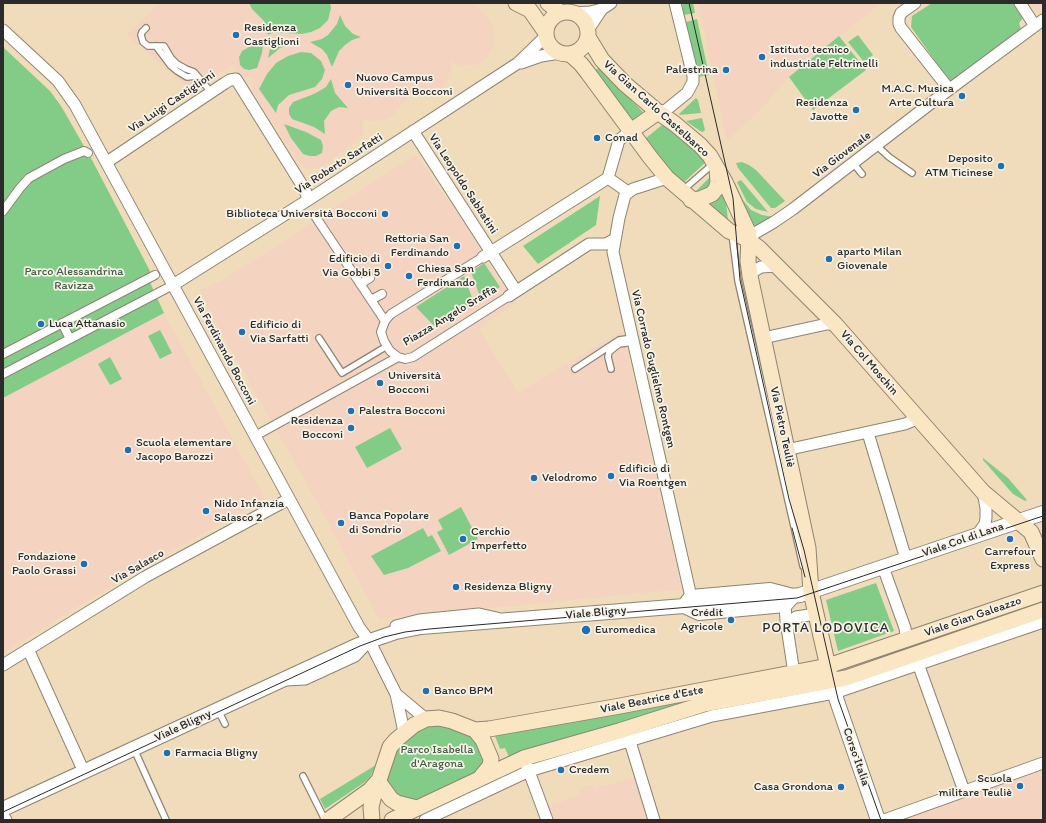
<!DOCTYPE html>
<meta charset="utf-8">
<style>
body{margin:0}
#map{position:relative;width:1046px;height:823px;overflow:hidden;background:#f0dcba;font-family:Itim,sans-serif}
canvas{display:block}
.frame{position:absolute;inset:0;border:4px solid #2b2b2b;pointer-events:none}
</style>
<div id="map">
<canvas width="1046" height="823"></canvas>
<div class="frame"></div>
</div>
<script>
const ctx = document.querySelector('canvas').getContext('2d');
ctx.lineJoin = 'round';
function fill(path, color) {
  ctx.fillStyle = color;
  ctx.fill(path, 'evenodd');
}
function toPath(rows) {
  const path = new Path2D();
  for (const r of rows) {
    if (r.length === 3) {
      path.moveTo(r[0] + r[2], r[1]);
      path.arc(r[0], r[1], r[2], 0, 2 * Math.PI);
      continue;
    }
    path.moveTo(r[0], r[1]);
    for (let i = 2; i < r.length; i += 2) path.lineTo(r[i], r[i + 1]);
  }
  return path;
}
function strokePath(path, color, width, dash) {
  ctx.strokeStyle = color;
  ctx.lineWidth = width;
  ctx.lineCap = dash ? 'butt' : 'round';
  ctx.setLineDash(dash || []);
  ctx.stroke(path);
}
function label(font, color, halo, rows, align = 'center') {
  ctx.font = font + ' Itim,sans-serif';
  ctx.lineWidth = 3.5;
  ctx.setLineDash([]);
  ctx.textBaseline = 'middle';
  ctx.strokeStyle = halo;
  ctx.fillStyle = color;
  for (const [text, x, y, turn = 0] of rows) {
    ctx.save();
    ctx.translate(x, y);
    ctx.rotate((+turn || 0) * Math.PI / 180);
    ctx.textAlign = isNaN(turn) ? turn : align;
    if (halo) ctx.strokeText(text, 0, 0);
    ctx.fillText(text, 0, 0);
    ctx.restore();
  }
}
const built = toPath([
 [160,3,474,3,487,17,492,25,495,35,494,46,486,59,476,65,459,66,450,61,451,70,449,78,443,87,434,93,413,94,408,97,392,116,383,120,370,121,363,119,363,133,355,142,323,166,309,169,303,167,299,163,253,92,251,87,254,78,242,77,233,65,193,91,126,35],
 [698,3,882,3,872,10,789,77,769,99,770,100,727,141],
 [1031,3,1043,3,1043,8,1037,12],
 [416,155,484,251,489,259,488,263,501,283,504,283,517,303,478,328,518,393,622,331,670,536,681,589,379,619,317,502,217,325,200,290,223,280,274,248,339,204],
 [164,313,265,499,142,567,3,653,3,398],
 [1043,770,1043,820,903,820,950,803],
 [639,776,652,820,547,820,543,808,580,795,578,790,593,785,594,789]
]);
const green = toPath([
 [249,3,330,3,331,8,328,20,320,28,311,32,302,34,274,32,268,35,264,21,252,9],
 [682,3,693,3,695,13,684,15],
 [932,3,1013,3,1023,18,1019,23,1021,29,950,82,911,27,912,16],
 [340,15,345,26,353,34,361,37,352,40,345,45,339,51,332,67,327,55,322,49,310,42,322,39,328,35,337,24],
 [697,19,709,75,698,77,686,22],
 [858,35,873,55,864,62,848,42],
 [839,36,866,70,813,110,789,77],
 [288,39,296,42,280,48,268,58,270,49,275,42],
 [263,44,262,53,257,68,249,70,244,69,240,65,239,57,242,51,249,47],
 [3,47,50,91,61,106,92,160,150,271,148,278,164,313,3,398],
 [301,52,311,53,321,61,325,70,322,79,315,87,289,95,278,105,276,113,259,89,267,74,276,63,288,56],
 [600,68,643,112,631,121,595,72,596,69],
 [331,79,335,93,348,108,339,107,331,111,324,121,325,134,314,127,292,119,289,114,289,108,293,102,314,94,326,87],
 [696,98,698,100,701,113,679,115,680,113],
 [702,118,705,130,703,132,700,131,686,121],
 [284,124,306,132,321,140,323,146,322,153,316,156,310,156,303,154,291,138],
 [662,125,671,129,707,161,681,185,653,153,646,138],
 [742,162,749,165,756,170,785,201,775,208,771,208,738,168,736,163],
 [712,175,712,186,698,193,695,192],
 [741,180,768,212,756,209,747,202,737,182],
 [735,183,743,200,751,210,762,215,774,217,757,226,753,225,733,184],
 [720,189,725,194,728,220,717,213,706,201],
 [600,196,596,225,538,264,523,246],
 [484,263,500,287,481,299,471,272],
 [464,276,474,303,436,328,416,307],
 [160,330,172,353,160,359,148,336],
 [110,357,122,379,110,385,98,364],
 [390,428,402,449,367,468,355,447],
 [983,458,1008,478,1027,500,1025,501,1013,494,983,460],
 [461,507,478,539,449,555,437,532,443,529,438,520],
 [423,528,428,537,432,535,441,551,408,568,384,575,371,556],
 [876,583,894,631,838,651,826,600],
 [725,693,509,757,505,748,500,749,495,736,614,713],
 [427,722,470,729,489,763,478,778,408,805,384,786,394,744],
 [376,765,370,777,365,782,325,809,320,799]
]);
const service = toPath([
 [146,28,142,32,141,35,143,42,148,46,164,46,171,58,177,64,186,69,194,72,211,92],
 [156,46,171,66,177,71,187,77,197,76],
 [876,145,889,157,912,173],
 [853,163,862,174],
 [683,190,713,164],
 [732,234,738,281,803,566],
 [319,338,342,373,387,346],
 [575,369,619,340,633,338],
 [611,369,608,357,609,352,619,344,634,342],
 [691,605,780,597],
 [218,710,225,724],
 [134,749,166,820],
 [303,776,325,820]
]);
const pedestrian = toPath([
 [3,211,20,188,29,178,64,159,84,151,88,153],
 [315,216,385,321],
 [483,257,391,314,385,321,381,332,384,341,390,351,398,357,405,359,413,357,509,296],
 [360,284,370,278],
 [371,300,382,294],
 [62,323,70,339],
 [3,354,155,275],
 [3,374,173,285],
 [255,436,398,357]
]);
const minor = toPath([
 [915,3,901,13,899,18,899,24,901,28,949,89],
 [1020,3,1035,26],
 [573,13,590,12,602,9,611,3],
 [3,30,58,81,75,105,359,627,370,642,396,694,404,732],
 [588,30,602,9],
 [521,63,541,56,560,53],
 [658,112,666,110,687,93,693,82,693,76,675,3],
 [413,131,516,291],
 [107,162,225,83,230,80,236,79,305,190,308,200],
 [608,178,619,140,631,131],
 [608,178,628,192],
 [667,178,633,189,625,195,619,218,613,252,691,597],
 [749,240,755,233,774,222,793,209,939,97,1043,20],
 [483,257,608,178],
 [750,276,754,271,761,267,777,266],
 [173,285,308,200,518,63,546,36],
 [509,296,589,244,606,244,615,239],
 [763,338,827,324,835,324],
 [868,433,906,559],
 [786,450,905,424,912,421,915,416],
 [977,535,985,524,986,518,986,508,983,492],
 [883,567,905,628,906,635,904,641],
 [785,605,786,621,794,673],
 [396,626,419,620,479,614,497,618],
 [787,629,791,621,796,617,816,614],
 [28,649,84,772],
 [916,658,964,791],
 [3,665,145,577,289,499],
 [286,680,305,679,355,656,368,642],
 [396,694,426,719],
 [628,735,654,820],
 [527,766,547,820],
 [3,815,6,820],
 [425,820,529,771,712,716,834,693,1043,622],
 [884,820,1043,763]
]);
const tertiary = toPath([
 [684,606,691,597,770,590,793,596,800,595,1043,513],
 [831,680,837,701,878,820],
 [3,809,358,645,396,632,421,627,684,606,699,613,720,611,785,605,793,596]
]);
const secondary = toPath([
 [516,3,530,10,546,33],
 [548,3,561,13],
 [567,33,21],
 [588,37,602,60,625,84,658,112,675,124,700,145,710,156,725,182,749,234,748,261,750,276,808,548,811,592,831,680],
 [570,54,581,64,588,73,650,157,667,178,729,231,747,239,759,248,835,324,983,492,1031,532,1043,559],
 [631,131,658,112],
 [691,200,700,199,712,194,716,189,718,182,717,169],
 [475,730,489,729,620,706,828,666,1043,593],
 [378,781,391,799,397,803,417,808],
 [328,820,370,790,378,781],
 [372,820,371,807,374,795,390,747,396,740,414,725,426,719,439,718,452,721,475,730,483,740,491,759,490,766,480,778],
 [392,820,524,758,619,731,704,704,846,678,1043,610]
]);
const tram = toPath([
 [689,3,733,198,740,280,789,499,804,550,838,699,881,820],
 [792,528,805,577],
 [3,812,360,646,384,637,405,632,429,629,797,598,1043,516]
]);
const markers = [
 [236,35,4,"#1f6fb2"],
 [762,57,4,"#1f6fb2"],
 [726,70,4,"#1f6fb2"],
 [348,85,4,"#1f6fb2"],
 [962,96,4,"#1f6fb2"],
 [856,110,4,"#1f6fb2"],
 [597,138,4,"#1f6fb2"],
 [1001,166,4,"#1f6fb2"],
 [385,214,4,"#1f6fb2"],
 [457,246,4,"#1f6fb2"],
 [829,259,4,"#1f6fb2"],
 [388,266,4,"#1f6fb2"],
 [409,276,4,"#1f6fb2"],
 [41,324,4,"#1f6fb2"],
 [242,332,4,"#1f6fb2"],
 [380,383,4,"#1f6fb2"],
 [351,411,4,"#1f6fb2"],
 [351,428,4,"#1f6fb2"],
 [128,450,4,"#1f6fb2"],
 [611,476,4,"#1f6fb2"],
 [534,478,4,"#1f6fb2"],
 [206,511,4,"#1f6fb2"],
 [341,523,4,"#1f6fb2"],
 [463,539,4,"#1f6fb2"],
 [1010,539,4,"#1f6fb2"],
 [84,564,4,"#1f6fb2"],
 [456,587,4,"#1f6fb2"],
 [731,620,4,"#1f6fb2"],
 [586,630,5,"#1f6fb2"],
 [426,691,4,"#1f6fb2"],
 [167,753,4,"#1f6fb2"],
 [561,770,4,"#1f6fb2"],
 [1020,786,4,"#1f6fb2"],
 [841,787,4,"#1f6fb2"]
];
const poiNames = [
 ["Residenza",244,28],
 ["Castiglioni",244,42],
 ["Istituto tecnico",770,50],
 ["industriale Feltrinelli",770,64],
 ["Palestrina",718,70,"right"],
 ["Nuovo Campus",356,78],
 ["Università Bocconi",356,92],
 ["M.A.C. Musica",954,89,"right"],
 ["Arte Cultura",954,103,"right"],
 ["Residenza",848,103,"right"],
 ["Javotte",848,117,"right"],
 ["Conad",605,138],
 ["Deposito",993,159,"right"],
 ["ATM Ticinese",993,173,"right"],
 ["Biblioteca Università Bocconi",377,214,"right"],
 ["Rettoria San",449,239,"right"],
 ["Ferdinando",449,253,"right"],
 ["aparto Milan",837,252],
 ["Giovenale",837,266],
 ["Edificio di",380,259,"right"],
 ["Via Gobbi 5",380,273,"right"],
 ["Chiesa San",417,269],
 ["Ferdinando",417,283],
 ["Luca Attanasio",49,324],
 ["Edificio di",250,325],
 ["Via Sarfatti",250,339],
 ["Università",388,376],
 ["Bocconi",388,390],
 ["Palestra Bocconi",359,411],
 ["Residenza",343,421,"right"],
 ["Bocconi",343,435,"right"],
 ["Scuola elementare",136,443],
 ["Jacopo Barozzi",136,457],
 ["Edificio di",619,469],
 ["Via Roentgen",619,483],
 ["Velodromo",542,478],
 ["Nido Infanzia",214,504],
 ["Salasco 2",214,518],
 ["Banca Popolare",349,516],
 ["di Sondrio",349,530],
 ["Cerchio",471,532],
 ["Imperfetto",471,546],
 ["Carrefour",1010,552,"center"],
 ["Express",1010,566,"center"],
 ["Fondazione",76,557,"right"],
 ["Paolo Grassi",76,571,"right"],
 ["Residenza Bligny",464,587],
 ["Crédit",723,613,"right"],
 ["Agricole",723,627,"right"],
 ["Euromedica",595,630],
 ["Banco BPM",434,691],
 ["Farmacia Bligny",175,753],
 ["Credem",569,770],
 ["Scuola",1012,779,"right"],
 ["militare Teuliè",1012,793,"right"],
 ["Casa Grondona",833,787,"right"]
];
const streetNames = [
 ["Via Luigi Castiglioni",172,102,-34],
 ["Via Gian Carlo Castelbarco",656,109,42],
 ["Via Giovenale",842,155,-37],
 ["Via Roberto Sarfatti",339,164,-33],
 ["Via Leopoldo Sabbatini",463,184,57],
 ["Piazza Angelo Sraffa",450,316,-31],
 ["Via Ferdinando Bocconi",224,351,62],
 ["Via Col Moschin",869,363,49],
 ["Via Corrado Guglielmo Rontgen",653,369,77],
 ["Via Pietro Teuliè",782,427,78],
 ["Viale Col di Lana",963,540,-19],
 ["Via Salasco",138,567,-30],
 ["Viale Bligny",596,613,-5],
 ["Viale Gian Galeazzo",973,617,-19],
 ["Viale Beatrice d'Este",652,700,-11],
 ["Viale Bligny",183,726,-25],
 ["Corso Italia",856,757,71]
];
const parkNames = [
 ["Parco Alessandrina",74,272],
 ["Ravizza",74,286],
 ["Parco Isabella",437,750],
 ["d'Aragona",437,764]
];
const quarterNames = [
 ["PORTA LODOVICA",826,628]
];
fill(built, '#f4d3c0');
fill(green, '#83cc88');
strokePath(service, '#8e8472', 8);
strokePath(pedestrian, '#8e8472', 10);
strokePath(minor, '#8e8472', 13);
strokePath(tertiary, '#8e8472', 16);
strokePath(secondary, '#8e8472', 17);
strokePath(service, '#fff', 5.5);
strokePath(pedestrian, '#fff', 8);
strokePath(minor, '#fff', 11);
strokePath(tertiary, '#fff', 14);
strokePath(secondary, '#fbe6c4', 15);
strokePath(tram, '#2b2b2b', 1);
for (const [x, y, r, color] of markers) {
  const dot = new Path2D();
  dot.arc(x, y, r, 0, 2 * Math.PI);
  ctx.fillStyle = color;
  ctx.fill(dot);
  strokePath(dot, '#f7f3e8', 1.5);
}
label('12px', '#2b2b2b', '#f7f3e8', poiNames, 'left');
label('12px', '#2b2b2b', '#f7f3e8', streetNames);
label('12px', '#455b47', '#f7f3e8', parkNames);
ctx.letterSpacing = '1px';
label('14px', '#2b2b2b', '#f7f3e8', quarterNames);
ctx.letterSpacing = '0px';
</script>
